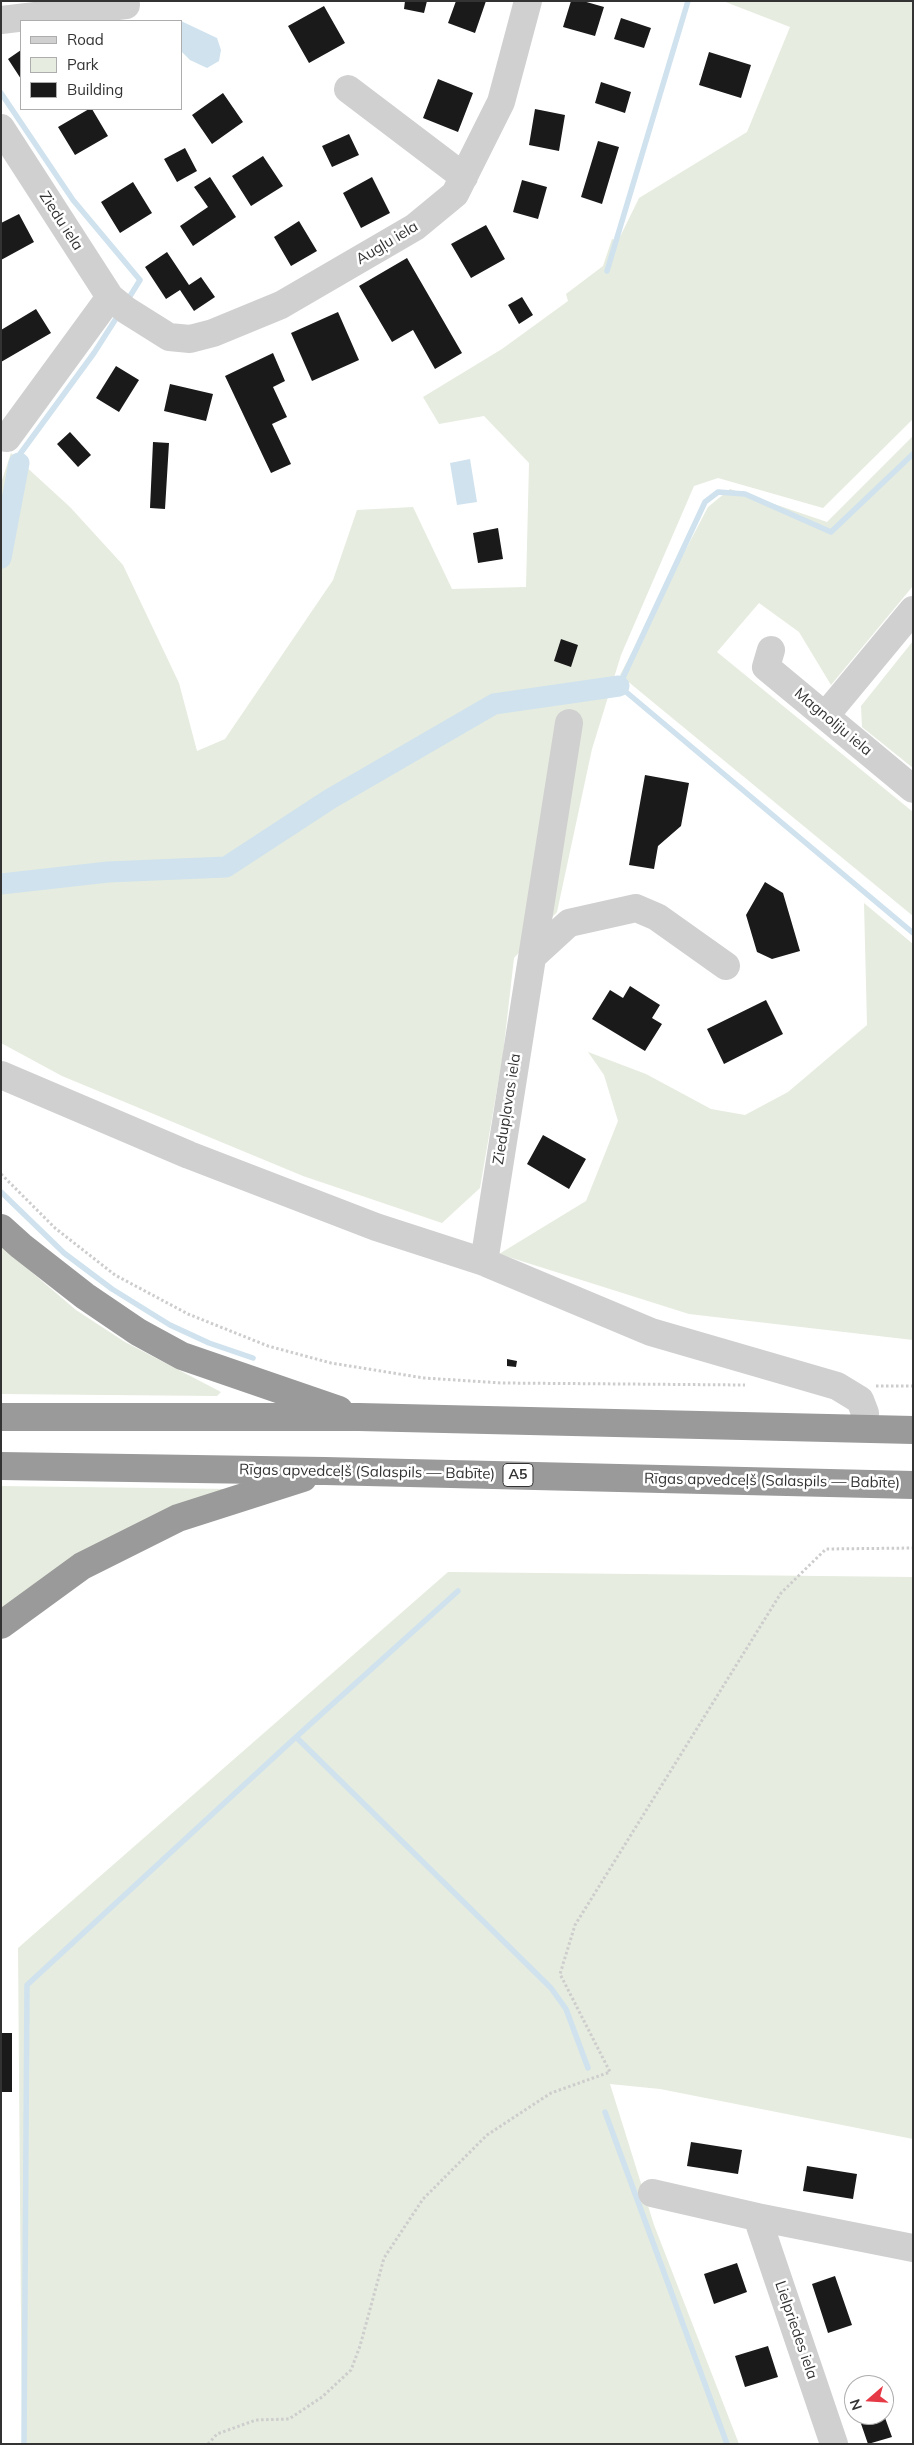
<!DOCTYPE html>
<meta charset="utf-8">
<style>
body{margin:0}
#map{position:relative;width:914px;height:2445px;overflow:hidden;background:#fff;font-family:Mulish,sans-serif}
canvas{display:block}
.frame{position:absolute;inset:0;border:2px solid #333;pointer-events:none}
.legend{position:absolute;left:20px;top:20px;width:162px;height:90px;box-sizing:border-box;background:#fff;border:1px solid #adadad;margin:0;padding:6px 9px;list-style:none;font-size:15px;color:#333}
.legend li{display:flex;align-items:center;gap:10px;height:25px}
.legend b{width:25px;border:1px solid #adadad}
.north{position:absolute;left:844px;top:2375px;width:50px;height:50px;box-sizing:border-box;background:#fff;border:1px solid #adadad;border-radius:50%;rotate:251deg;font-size:14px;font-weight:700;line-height:20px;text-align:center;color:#333}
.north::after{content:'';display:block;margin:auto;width:18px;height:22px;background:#e63946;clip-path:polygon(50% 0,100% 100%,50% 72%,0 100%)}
</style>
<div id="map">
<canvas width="914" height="2445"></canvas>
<div class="frame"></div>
<ul class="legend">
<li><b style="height:6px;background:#d0d0d0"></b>Road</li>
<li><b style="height:14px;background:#e6ecdf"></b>Park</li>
<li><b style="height:14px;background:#1a1a1a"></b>Building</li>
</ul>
<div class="north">N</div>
</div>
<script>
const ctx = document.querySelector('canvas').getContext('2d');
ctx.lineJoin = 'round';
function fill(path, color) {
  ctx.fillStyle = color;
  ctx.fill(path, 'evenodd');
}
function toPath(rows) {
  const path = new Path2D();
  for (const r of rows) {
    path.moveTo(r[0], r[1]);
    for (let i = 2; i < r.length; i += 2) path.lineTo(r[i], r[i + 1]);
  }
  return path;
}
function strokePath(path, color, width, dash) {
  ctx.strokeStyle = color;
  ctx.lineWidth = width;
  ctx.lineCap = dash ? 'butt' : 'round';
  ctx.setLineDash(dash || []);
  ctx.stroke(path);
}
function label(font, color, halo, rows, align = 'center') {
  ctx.font = font + ' Mulish,sans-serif';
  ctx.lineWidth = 5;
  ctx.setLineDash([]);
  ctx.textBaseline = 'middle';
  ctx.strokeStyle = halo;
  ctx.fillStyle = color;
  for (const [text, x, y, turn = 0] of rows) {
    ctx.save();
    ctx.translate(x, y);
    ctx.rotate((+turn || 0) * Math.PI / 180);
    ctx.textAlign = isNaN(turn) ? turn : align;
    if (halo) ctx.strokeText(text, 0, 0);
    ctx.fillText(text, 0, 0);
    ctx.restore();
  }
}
const green = toPath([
 [723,1,913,1,913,419,823,508,718,478,694,486,621,655,592,749,557,912,514,958,503,1054,480,1188,442,1223,303,1176,62,1076,1,1043,1,483,11,453,70,507,123,565,179,683,197,751,225,739,333,580,357,510,413,507,452,589,526,587,529,463,484,416,439,424,423,397,502,349,568,301,566,294,603,266,612,239,618,241,639,198,747,132,790,27],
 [913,436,913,586,831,685,799,632,759,603,717,652,913,812,913,916,620,675,708,507,730,489,827,522],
 [913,641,913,768,862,727,861,706],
 [864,903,913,944,913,1340,689,1314,499,1254,586,1201,618,1121,604,1075,588,1052,646,1074,711,1109,745,1115,788,1092,867,1025],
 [1,1246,76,1310,125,1342,221,1392,217,1396,1,1394],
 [1,1486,229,1489,1,1617],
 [448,1572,913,1577,913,2139,660,2089,610,2084,654,2225,739,2444,22,2444,18,1948]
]);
const water = toPath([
 [181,21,217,38,221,50,219,61,207,68,190,60,181,51],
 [470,459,477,502,457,505,450,463]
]);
const stream = toPath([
 [1,93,73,200,140,280,127,301],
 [607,271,688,1],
 [913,454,831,532,745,494,718,492,705,502,619,686,913,933],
 [19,463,20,454,94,353,117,317],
 [1,1192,64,1253,112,1289,170,1325,209,1343,253,1358],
 [296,1737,551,1988,566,2009,588,2068],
 [605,2112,727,2444],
 [24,2444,27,1985,296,1737,458,1591]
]);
const canal = toPath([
 [1,558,19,463],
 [1,884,108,872,226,867,330,799,494,704,619,686]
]);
const building = toPath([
 [405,1,427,1,424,13,404,9],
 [456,1,486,1,475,33,448,23],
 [571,1,583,1,604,7,595,36,563,27],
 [324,6,345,43,309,63,288,26],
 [621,18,651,28,644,48,614,39],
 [21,50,21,79,8,59],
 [709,52,751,65,741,98,699,85],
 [438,79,473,93,458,132,423,118],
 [601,82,631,92,625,113,595,103],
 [223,93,243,122,212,144,192,115],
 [89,109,92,109,108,136,75,155,58,127],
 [535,109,565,115,559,151,529,145],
 [349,134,359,155,332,167,322,146],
 [598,141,619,147,602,204,581,197],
 [185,148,197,171,177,182,164,159],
 [263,156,283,186,251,206,232,176],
 [210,177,236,217,193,246,180,226,208,207,194,187],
 [372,177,390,213,361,228,343,193],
 [522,180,547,187,538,219,513,212],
 [133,182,152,213,120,233,101,202],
 [19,214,34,242,1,260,1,223],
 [299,221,317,251,291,266,274,237],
 [486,225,505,259,471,278,451,244],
 [167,252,189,285,201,277,215,297,194,311,180,290,166,299,145,267],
 [407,258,462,353,435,369,413,330,392,342,359,286],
 [522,297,533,315,519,324,508,305],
 [36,309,51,333,1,362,1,330],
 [338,312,359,360,312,381,291,333],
 [273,353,285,381,273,387,287,417,272,424,291,464,271,473,225,376],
 [116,366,139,380,119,412,96,398],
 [170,384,213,394,206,421,164,411],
 [70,432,91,455,78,467,57,444],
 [153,442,169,443,165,509,150,508],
 [498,528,503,559,478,563,473,533],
 [561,639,578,645,571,667,554,661],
 [645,775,689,783,681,826,658,846,654,869,629,865],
 [765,882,783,893,800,951,772,959,757,952,746,915],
 [630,986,660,1005,652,1018,662,1024,645,1051,592,1019,610,990,623,998],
 [766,1000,783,1034,724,1064,707,1029],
 [543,1135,586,1159,569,1189,527,1164],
 [507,1359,517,1361,516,1367,507,1366],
 [1,2033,12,2033,12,2092,1,2092],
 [691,2142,742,2150,738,2174,687,2166],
 [807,2166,857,2174,853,2199,803,2191],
 [737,2263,747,2292,714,2304,704,2274],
 [835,2276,852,2325,828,2333,812,2284],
 [768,2346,778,2377,745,2387,735,2356],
 [858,2415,884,2415,892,2437,868,2444]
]);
const path = toPath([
 [1,1174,55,1228,115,1275,188,1314,268,1346,331,1363,424,1378,502,1383,745,1385],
 [876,1386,913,1386],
 [208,2444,217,2434,256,2420,289,2419,322,2397,351,2370,360,2346,384,2258,423,2199,487,2135,551,2093,610,2072,560,1974,575,1925,781,1593,826,1549,913,1548]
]);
const minor = toPath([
 [1,20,126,5],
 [348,89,464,177],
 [1,128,110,297,126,310,169,337,190,339,213,333,281,305,415,227,455,194,501,102,528,1],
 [7,438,110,297],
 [771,650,766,667,913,789],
 [825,716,913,610],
 [533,956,569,923,636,908,657,917,726,966],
 [1,1075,189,1155,376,1227,484,1262,651,1332,837,1386,860,1400,865,1413,864,1428],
 [484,1262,569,723],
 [652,2193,757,2217,913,2248],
 [757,2217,834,2444]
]);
const highway = toPath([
 [1,1228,21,1246,85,1296,138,1332,182,1356,339,1410],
 [1,1417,359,1417,913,1430],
 [1,1466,325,1471,913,1485],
 [1,1625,82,1566,178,1518,303,1478]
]);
const shields = [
 [518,1475,30]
];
const shieldNames = [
 ["A5",518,1475]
];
const streetNames = [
 ["Ziedu iela",61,221,57],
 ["Augļu iela",387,243,-31],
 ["Magnoliju iela",833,722,40],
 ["Ziedupļavas iela",507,1109,-81],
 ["Rīgas apvedceļš (Salaspils — Babīte)",367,1472,1],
 ["Rīgas apvedceļš (Salaspils — Babīte)",772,1481,1],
 ["Lielpriedes iela",796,2330,71]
];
fill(green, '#e6ecdf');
fill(water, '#cfe2ee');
strokePath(stream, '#cfe2ee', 5.5);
strokePath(canal, '#cfe2ee', 21);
fill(building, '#1a1a1a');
strokePath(path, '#cdcdcd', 3, [2.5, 2.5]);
strokePath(minor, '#d0d0d0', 28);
strokePath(highway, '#9a9a9a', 28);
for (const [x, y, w] of shields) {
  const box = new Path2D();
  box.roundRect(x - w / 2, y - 11.5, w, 23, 4);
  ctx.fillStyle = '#fff';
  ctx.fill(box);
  strokePath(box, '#333', 1);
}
label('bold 14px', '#333', null, shieldNames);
label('15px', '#333', '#fff', streetNames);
</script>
